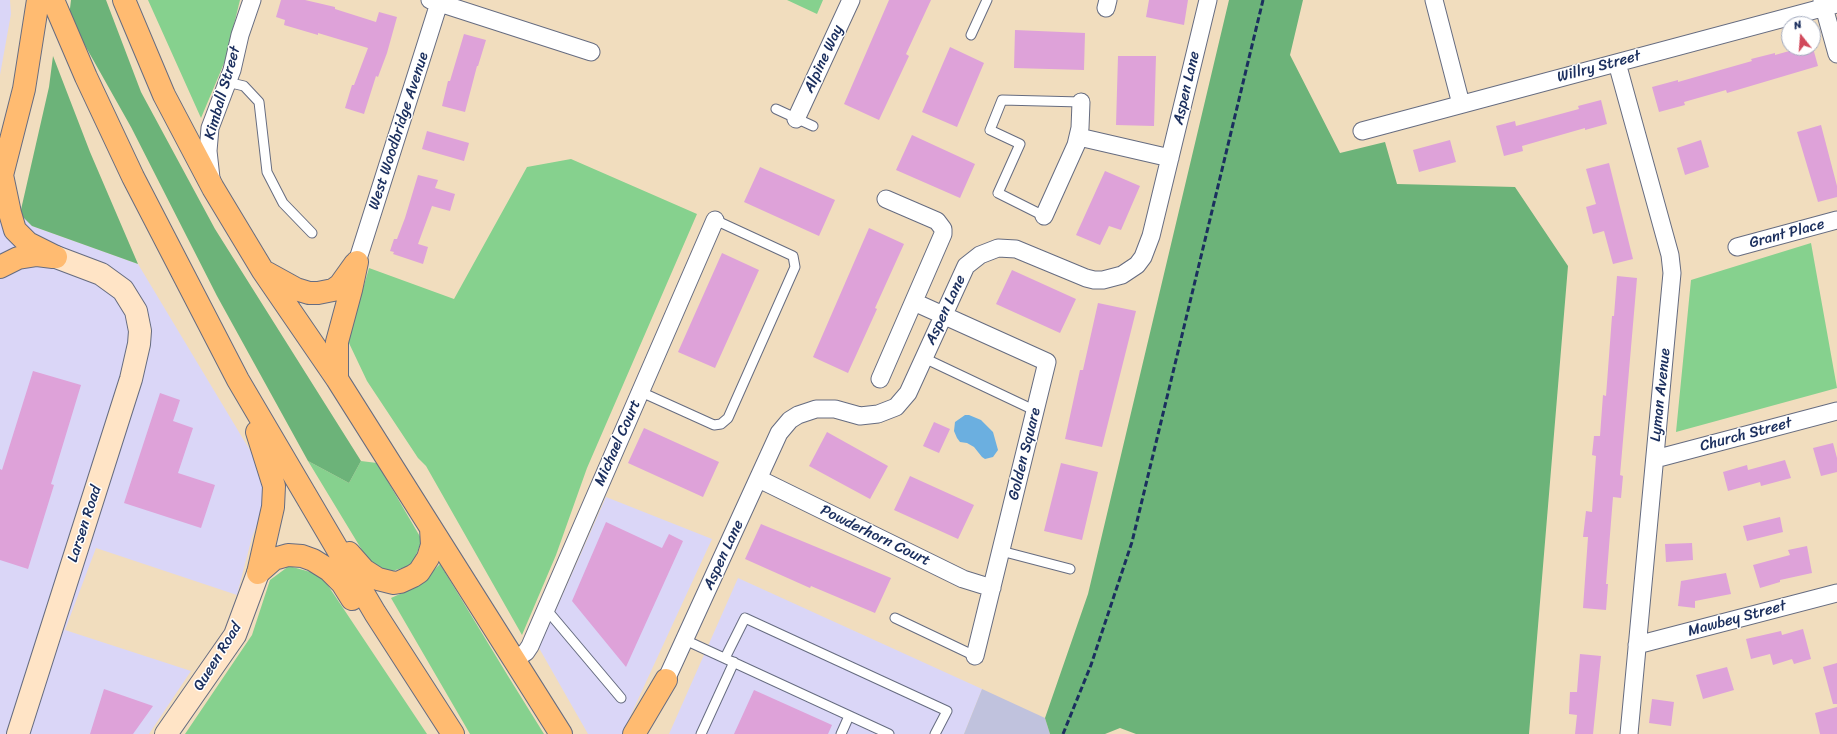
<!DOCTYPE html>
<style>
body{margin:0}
#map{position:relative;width:1837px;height:734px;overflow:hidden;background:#f1ddbe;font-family:Sriracha,sans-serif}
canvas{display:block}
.north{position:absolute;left:1781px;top:16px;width:40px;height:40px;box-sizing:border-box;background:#fff;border:1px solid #a4acbf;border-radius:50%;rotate:343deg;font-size:11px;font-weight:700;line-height:16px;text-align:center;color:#1b2f5e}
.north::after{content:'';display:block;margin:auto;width:14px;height:18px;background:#d1495b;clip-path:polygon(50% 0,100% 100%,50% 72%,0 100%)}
</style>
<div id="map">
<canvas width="1837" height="734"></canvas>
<div class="north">N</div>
</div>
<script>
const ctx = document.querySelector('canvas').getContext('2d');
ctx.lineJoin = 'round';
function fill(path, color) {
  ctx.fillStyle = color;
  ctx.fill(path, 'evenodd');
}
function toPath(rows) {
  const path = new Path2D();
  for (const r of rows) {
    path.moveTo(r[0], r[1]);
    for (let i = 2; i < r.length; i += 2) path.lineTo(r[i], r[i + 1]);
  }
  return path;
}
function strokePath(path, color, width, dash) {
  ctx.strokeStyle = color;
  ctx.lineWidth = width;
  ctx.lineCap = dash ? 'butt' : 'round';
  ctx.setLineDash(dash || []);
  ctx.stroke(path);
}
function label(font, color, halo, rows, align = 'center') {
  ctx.font = font + ' Sriracha,sans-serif';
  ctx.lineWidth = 3;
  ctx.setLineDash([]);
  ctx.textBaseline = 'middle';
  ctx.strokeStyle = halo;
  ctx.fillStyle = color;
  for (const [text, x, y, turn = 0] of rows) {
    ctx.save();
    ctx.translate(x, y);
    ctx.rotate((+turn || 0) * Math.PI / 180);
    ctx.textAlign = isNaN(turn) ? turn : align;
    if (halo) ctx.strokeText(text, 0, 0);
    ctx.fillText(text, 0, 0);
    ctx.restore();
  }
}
const built = toPath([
 [0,0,10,0,11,14,0,75],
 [0,193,32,226,138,264,266,477,263,509,252,537,237,595,96,548,65,630,191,671,149,734,0,734],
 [606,497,712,539,622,734,588,734,539,648],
 [738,578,982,689,964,734,669,734]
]);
const industrial = toPath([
 [982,689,1045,718,1050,734,964,734]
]);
const green = toPath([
 [148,0,240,0,225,61,201,118],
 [787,0,823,0,817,14],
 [571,159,697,214,587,468,556,555,522,635,426,466,418,458,367,381,348,341,369,268,454,299,527,167],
 [1811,243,1837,388,1676,432,1691,280],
 [308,461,349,483,361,461,377,463,422,540,412,565,389,572,368,560],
 [440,564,508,676,544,734,470,734,391,598,418,586],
 [289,566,321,575,427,734,185,734,252,635,270,580]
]);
const forest = toPath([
 [71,0,106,0,141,92,215,229,361,461,349,483,308,461,217,296,131,127,69,17],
 [1229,0,1303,0,1290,55,1340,153,1385,142,1397,184,1515,187,1568,266,1529,734,1136,734,1120,728,1105,734,1050,734,1045,718,1088,594],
 [53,56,90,152,138,264,32,226,20,214,49,87]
]);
const water = toPath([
 [965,415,969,415,981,420,993,432,998,450,993,457,985,459,982,457,974,447,967,443,960,442,957,438,954,431,955,422]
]);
const building = toPath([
 [281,0,305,0,335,7,335,9,376,22,379,12,397,17,387,53,378,77,376,76,364,114,345,108,352,85,354,85,368,48,318,33,318,35,284,25,285,20,276,17],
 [889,0,931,0,906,54,909,56,879,120,844,104],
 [1149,0,1188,0,1184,25,1146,17],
 [1015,30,1085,33,1084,70,1014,68],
 [464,34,486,40,478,66,477,66,465,112,442,106,448,81,450,81],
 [950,47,984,63,957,127,922,112],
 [1800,48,1813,48,1818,66,1727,93,1726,90,1684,102,1685,105,1659,112,1652,87,1678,80,1678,82,1752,61,1751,59,1775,53,1775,55],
 [1118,56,1156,56,1154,126,1116,125],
 [1601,100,1607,124,1585,130,1585,128,1522,146,1523,151,1504,156,1496,126,1515,121,1516,126,1579,109,1578,106],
 [1821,125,1837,186,1837,197,1818,202,1797,132],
 [427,131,469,143,464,161,422,149],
 [912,135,975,164,960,198,896,170],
 [1450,140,1456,162,1419,172,1413,150],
 [1701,140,1709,167,1685,175,1677,148],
 [1609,163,1633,259,1613,264,1604,231,1593,234,1586,207,1596,204,1586,169],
 [760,167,835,200,819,236,744,202],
 [1105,171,1140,186,1121,230,1109,226,1100,245,1076,235],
 [418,175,438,180,435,188,455,194,450,211,432,206,418,244,428,247,423,264,393,254,394,252,390,251,394,239,397,239,405,218],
 [869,228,904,244,875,308,877,309,848,373,813,357],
 [722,253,759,270,715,368,678,352],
 [1012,270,1076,299,1060,333,996,304],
 [1617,276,1637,278,1620,475,1623,476,1621,498,1613,497,1606,584,1608,584,1606,610,1583,608,1588,537,1583,537,1586,511,1592,512,1596,456,1592,455,1594,436,1600,436,1603,395,1606,396,1612,316,1614,316],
 [1098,303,1136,311,1102,447,1065,439,1080,370,1083,370],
 [33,371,81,385,51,484,54,485,28,569,0,560,0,469,2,470],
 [160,393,180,400,173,421,193,428,178,473,215,485,201,528,124,503],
 [934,422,950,429,939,453,923,446],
 [644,428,719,462,703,497,628,463],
 [827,432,888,466,870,499,809,466],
 [1833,443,1837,458,1837,472,1821,476,1813,448],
 [1785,460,1791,478,1761,486,1760,482,1728,491,1723,472,1747,465,1748,470],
 [1061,463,1098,472,1082,540,1044,531],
 [910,476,974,505,958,539,894,510],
 [1780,517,1783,532,1747,541,1743,526],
 [606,522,662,548,669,534,683,541,626,667,572,601],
 [761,524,891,578,875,613,811,586,810,588,745,559],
 [1692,543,1693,560,1666,562,1665,544],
 [1807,546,1812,573,1780,580,1780,582,1760,588,1753,565,1790,555,1788,550],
 [1726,573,1731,594,1695,601,1695,608,1678,606,1681,581],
 [1803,629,1811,659,1794,664,1792,659,1773,665,1770,654,1751,659,1746,639,1781,631,1782,635],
 [1580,654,1601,656,1593,734,1575,734,1577,715,1569,714,1570,692,1577,692],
 [1837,663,1837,704,1833,704,1823,667],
 [1727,667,1734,690,1703,699,1696,675],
 [104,689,153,706,133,734,90,734],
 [754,690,832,725,828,734,734,734],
 [1652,699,1674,702,1671,726,1649,723],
 [1837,707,1837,734,1820,734,1815,713]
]);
const lane = toPath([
 [971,35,987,0],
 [227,82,244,86,259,102,267,172,283,203,312,233],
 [776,109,813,126],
 [1044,216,998,193,1020,144,990,130,1002,100,1081,102],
 [924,358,1036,411],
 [641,392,714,425,721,424,728,418,795,267,793,256,715,220],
 [1001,551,1070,569],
 [546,609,621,698],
 [895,618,975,656],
 [685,640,889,734],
 [725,658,745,618,947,711,935,734],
 [701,734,734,662],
 [841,734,849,716]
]);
const street = toPath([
 [430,0,591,52],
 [1434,0,1461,104],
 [1822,0,1837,54],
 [1106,8,1108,0],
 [1617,63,1670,255,1672,273,1629,734],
 [796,119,851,0],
 [1362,131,1837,4],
 [1079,137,1170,158],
 [211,178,208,151,210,128,232,70,240,35,252,0],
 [1044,216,1076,145,1080,128,1081,102],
 [1737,247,1837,220],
 [357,262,440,0],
 [914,302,1047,362,975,656],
 [880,379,943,234,943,229,937,221,886,199],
 [1655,459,1837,411],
 [759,479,963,579,992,588],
 [1637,645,1837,593],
 [514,660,526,652,530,646,715,220],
 [666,680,779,433,790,420,798,415,816,409,835,409,860,416,878,414,896,407,908,393,966,266,980,255,998,248,1016,249,1086,278,1094,280,1103,280,1122,275,1137,265,1143,257,1151,236,1208,0]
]);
const secondary = toPath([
 [18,734,131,379,139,344,140,331,136,311,123,290,101,274,56,257],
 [166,734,235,635,258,573]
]);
const highway = toPath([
 [53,0,86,77,133,177,238,380,375,613,453,734],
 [124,0,164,95,213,188,263,271,337,379,561,734],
 [2,175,10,213,15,230,28,243,56,257],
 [0,183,24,89,38,0],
 [0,267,18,258,37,255,53,257],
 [267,273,296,289,309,293,318,293,333,290,340,285,355,264],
 [337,379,337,342,351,290,357,262],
 [257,432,274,486,273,507,258,573],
 [349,553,364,570,378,579,394,583,400,582,413,576,419,572,428,558,432,545,431,528],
 [258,573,274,559,288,555,302,556,313,560,329,570,342,583,352,599],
 [634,734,666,680]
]);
const rail = toPath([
 [1063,734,1091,665,1132,542,1263,0]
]);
const streetNames = [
 ["Alpine Way",824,59,-65],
 ["Willry Street",1599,67,-15],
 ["Aspen Lane",1187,88,-77],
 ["Kimball Street",223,93,-74],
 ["West Woodbridge Avenue",399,131,-72],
 ["Grant Place",1787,234,-15],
 ["Aspen Lane",946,310,-65],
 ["Lyman Avenue",1661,395,-84],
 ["Church Street",1746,435,-15],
 ["Michael Court",618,443,-66],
 ["Golden Square",1025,454,-76],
 ["Larsen Road",85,524,-72],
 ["Powderhorn Court",875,536,26],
 ["Aspen Lane",724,555,-65],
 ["Mawbey Street",1737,619,-15],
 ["Queen Road",218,657,-58]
];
fill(built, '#dad6f7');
fill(industrial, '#c0c2dd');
fill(green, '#86d18e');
fill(forest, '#6cb379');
fill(water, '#6bafe0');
fill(building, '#dea2d9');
strokePath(lane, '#666c80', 11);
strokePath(street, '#666c80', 19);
strokePath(secondary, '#666c80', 24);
strokePath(highway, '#666c80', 24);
strokePath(lane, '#fff', 9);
strokePath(street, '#fff', 17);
strokePath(secondary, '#ffe4c6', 22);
strokePath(highway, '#ffbb71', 22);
strokePath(rail, '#1b2f5e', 3, [6, 3]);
label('15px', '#1b2f5e', '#fff', streetNames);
</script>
